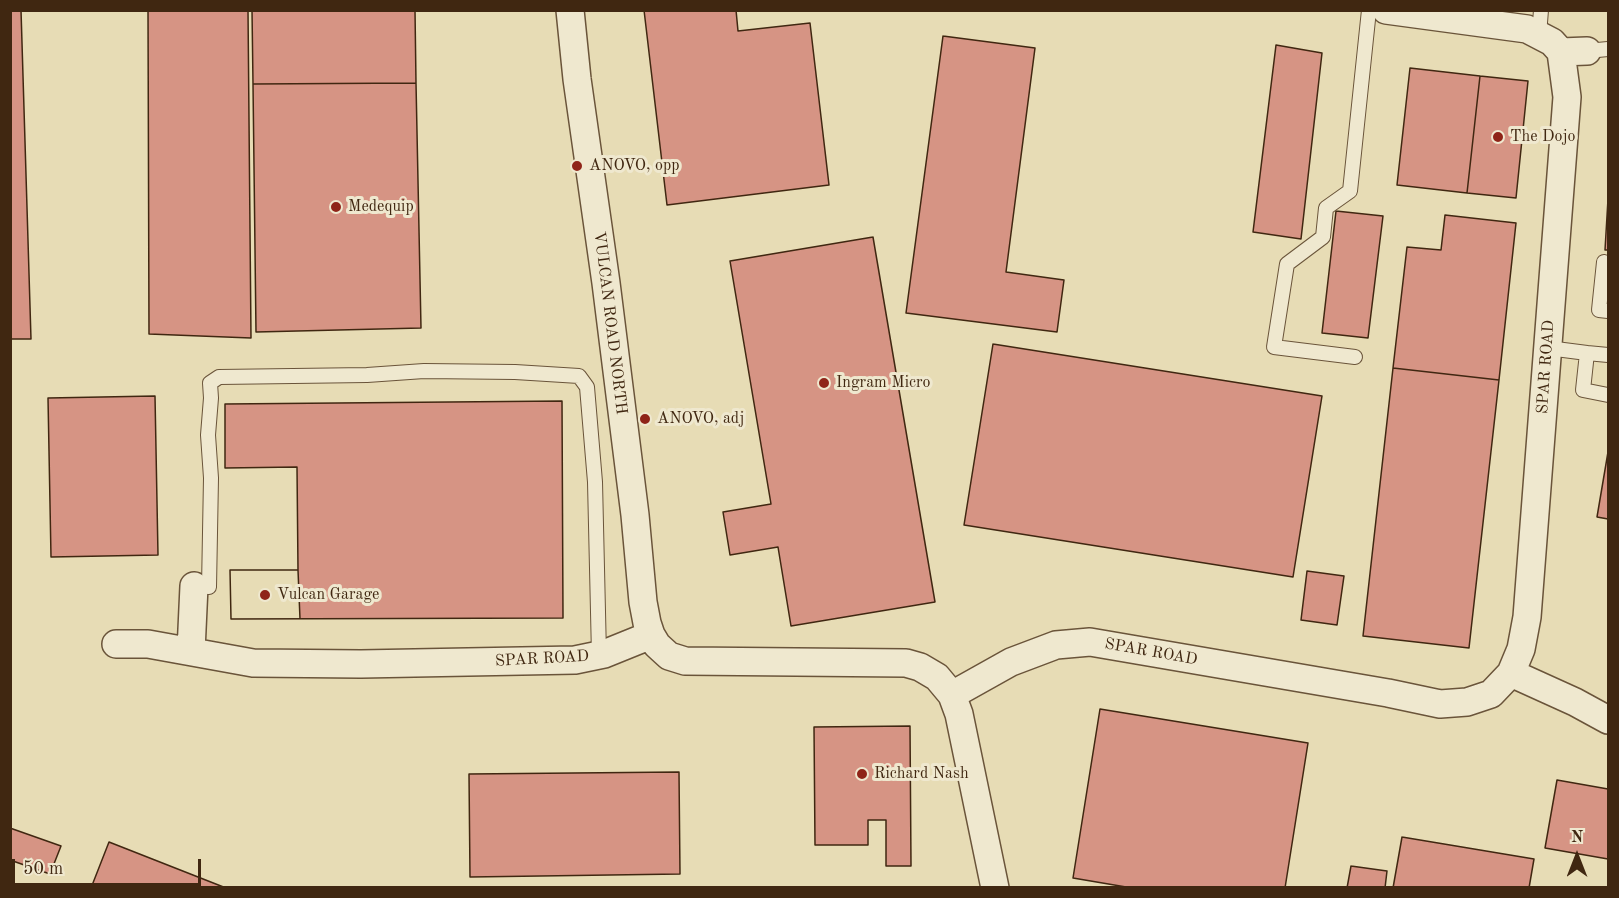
<!DOCTYPE html>
<style>
body{margin:0}
#map{position:relative;width:1619px;height:898px;overflow:hidden;background:#e7dcb5;font-family:"Old Standard TT",serif}
canvas{display:block}
.frame{position:absolute;inset:0;border:12px solid #402711;pointer-events:none}
.north{position:absolute;left:1547px;top:826px;width:60px;height:60px;-webkit-text-stroke:4px #efe8cf;paint-order:stroke;rotate:0deg;font-size:16px;font-weight:700;line-height:24px;text-align:center;color:#402711}
.north::after{content:'';display:block;margin:auto;width:21px;height:27px;background:#402711;clip-path:polygon(50% 0,100% 100%,50% 72%,0 100%)}
.scale{position:absolute;left:12px;top:859px;width:189px;height:27px;box-sizing:border-box;border:3px solid #402711;border-top:0;padding-left:8px;font-size:18px;line-height:21px;white-space:nowrap;color:#402711;-webkit-text-stroke:4px #efe8cf;paint-order:stroke}
</style>
<div id="map">
<canvas width="1619" height="898"></canvas>
<div class="frame"></div>
<div class="north">N</div>
<div class="scale">50 m</div>
</div>
<script>
const ctx = document.querySelector('canvas').getContext('2d');
ctx.lineJoin = 'round';
function fill(path, color) {
  ctx.fillStyle = color;
  ctx.fill(path, 'evenodd');
}
function toPath(rows) {
  const path = new Path2D();
  for (const r of rows) {
    path.moveTo(r[0], r[1]);
    for (let i = 2; i < r.length; i += 2) path.lineTo(r[i], r[i + 1]);
  }
  return path;
}
function strokePath(path, color, width, dash) {
  ctx.strokeStyle = color;
  ctx.lineWidth = width;
  ctx.lineCap = dash ? 'butt' : 'round';
  ctx.setLineDash(dash || []);
  ctx.stroke(path);
}
function label(font, color, halo, rows, align = 'center') {
  ctx.font = font + ' "Old Standard TT",serif';
  ctx.lineWidth = 6;
  ctx.setLineDash([]);
  ctx.textBaseline = 'middle';
  ctx.strokeStyle = halo;
  ctx.fillStyle = color;
  for (const [text, x, y, turn = 0] of rows) {
    ctx.save();
    ctx.translate(x, y);
    ctx.rotate((+turn || 0) * Math.PI / 180);
    ctx.textAlign = isNaN(turn) ? turn : align;
    if (halo) ctx.strokeText(text, 0, 0);
    ctx.fillText(text, 0, 0);
    ctx.restore();
  }
}
const building = toPath([
 [10,10,21,10,31,339,10,339,10,10],
 [148,10,248,10,251,338,149,334,148,10],
 [252,10,415,10,416,83,253,84,252,10],
 [644,10,736,10,738,31,810,23,829,185,667,205,644,10],
 [943,36,1035,48,1006,272,1064,280,1057,332,906,313,943,36],
 [1276,45,1322,53,1301,239,1253,232,1276,45],
 [1410,68,1480,76,1467,193,1397,185,1410,68],
 [1480,76,1528,81,1516,198,1467,193,1480,76],
 [416,83,421,328,256,332,253,84,416,83],
 [1608,199,1608,250,1605,250,1608,199],
 [1336,211,1383,216,1368,338,1322,333,1336,211],
 [1445,215,1516,223,1499,380,1393,368,1407,247,1441,250,1445,215],
 [873,237,935,602,791,626,778,547,730,555,723,512,771,504,730,261,873,237],
 [993,344,1322,396,1293,577,964,525,993,344],
 [1393,368,1499,380,1469,648,1363,636,1393,368],
 [155,396,158,555,51,557,48,398,155,396],
 [562,401,563,618,231,619,230,570,298,570,297,467,225,468,225,404,562,401],
 [1608,452,1608,519,1597,517,1608,452],
 [230,570,298,570,300,619,231,619,230,570],
 [1307,571,1344,576,1337,625,1301,620,1307,571],
 [1100,709,1308,743,1285,888,1132,888,1073,878,1100,709],
 [910,726,911,866,886,866,886,820,868,820,868,845,815,845,814,727,910,726],
 [679,772,680,874,470,877,469,774,679,772],
 [1557,780,1608,789,1608,859,1545,848,1557,780],
 [10,828,61,846,50,874,10,860,10,828],
 [1402,837,1534,859,1529,888,1393,888,1402,837],
 [109,842,226,888,91,888,109,842],
 [1351,866,1387,871,1385,888,1347,888,1351,866]
]);
const lane = toPath([
 [1539,35,1541,10],
 [1587,51,1608,49],
 [1604,262,1599,310,1608,311],
 [1548,348,1587,353],
 [1608,355,1587,353,1583,390,1608,395],
 [1355,357,1274,347,1287,264,1323,237,1326,208,1350,191,1369,10],
 [194,586,209,587,211,478,208,435,211,398,210,383,219,377,367,375,424,371,515,372,579,376,587,387,595,482,599,655]
]);
const street = toPath([
 [570,10,577,79,606,283,635,515,643,602,647,623,651,635,657,645,669,656,685,661,906,663,920,667,937,677,952,695,959,714,995,888],
 [1386,10,1527,29,1552,42,1561,52,1587,51],
 [116,644,148,644,253,663,361,664,575,660,604,654,651,635],
 [191,651,194,586],
 [1511,673,1575,702,1608,720],
 [952,695,1011,662,1056,645,1090,642,1388,693,1440,704,1467,702,1491,694,1511,673,1521,649,1527,617,1567,97,1561,52]
]);
const markers = [
 [1498,137,6,"#8f2418"],
 [577,166,6,"#8f2418"],
 [336,207,6,"#8f2418"],
 [824,383,6,"#8f2418"],
 [645,419,6,"#8f2418"],
 [265,595,6,"#8f2418"],
 [862,774,6,"#8f2418"]
];
const poiNames = [
 ["The Dojo",1510,137],
 ["ANOVO, opp",589,166],
 ["Medequip",348,207],
 ["Ingram Micro",836,383],
 ["ANOVO, adj",657,419],
 ["Vulcan Garage",277,595],
 ["Richard Nash",874,774]
];
const streetNames = [
 ["VULCAN ROAD NORTH",610,323,83],
 ["SPAR ROAD",1546,367,-86],
 ["SPAR ROAD",1151,652,10],
 ["SPAR ROAD",542,659,-3]
];
fill(building, '#d69484');
strokePath(building, '#402711', 1.5);
strokePath(lane, '#6a543a', 16);
strokePath(street, '#6a543a', 30);
strokePath(lane, '#efe8cf', 14);
strokePath(street, '#efe8cf', 27);
for (const [x, y, r, color] of markers) {
  const dot = new Path2D();
  dot.arc(x, y, r, 0, 2 * Math.PI);
  ctx.fillStyle = color;
  ctx.fill(dot);
  strokePath(dot, '#efe8cf', 2);
}
label('16px', '#402711', '#efe8cf', poiNames, 'left');
label('16px', '#402711', '#efe8cf', streetNames);
</script>
